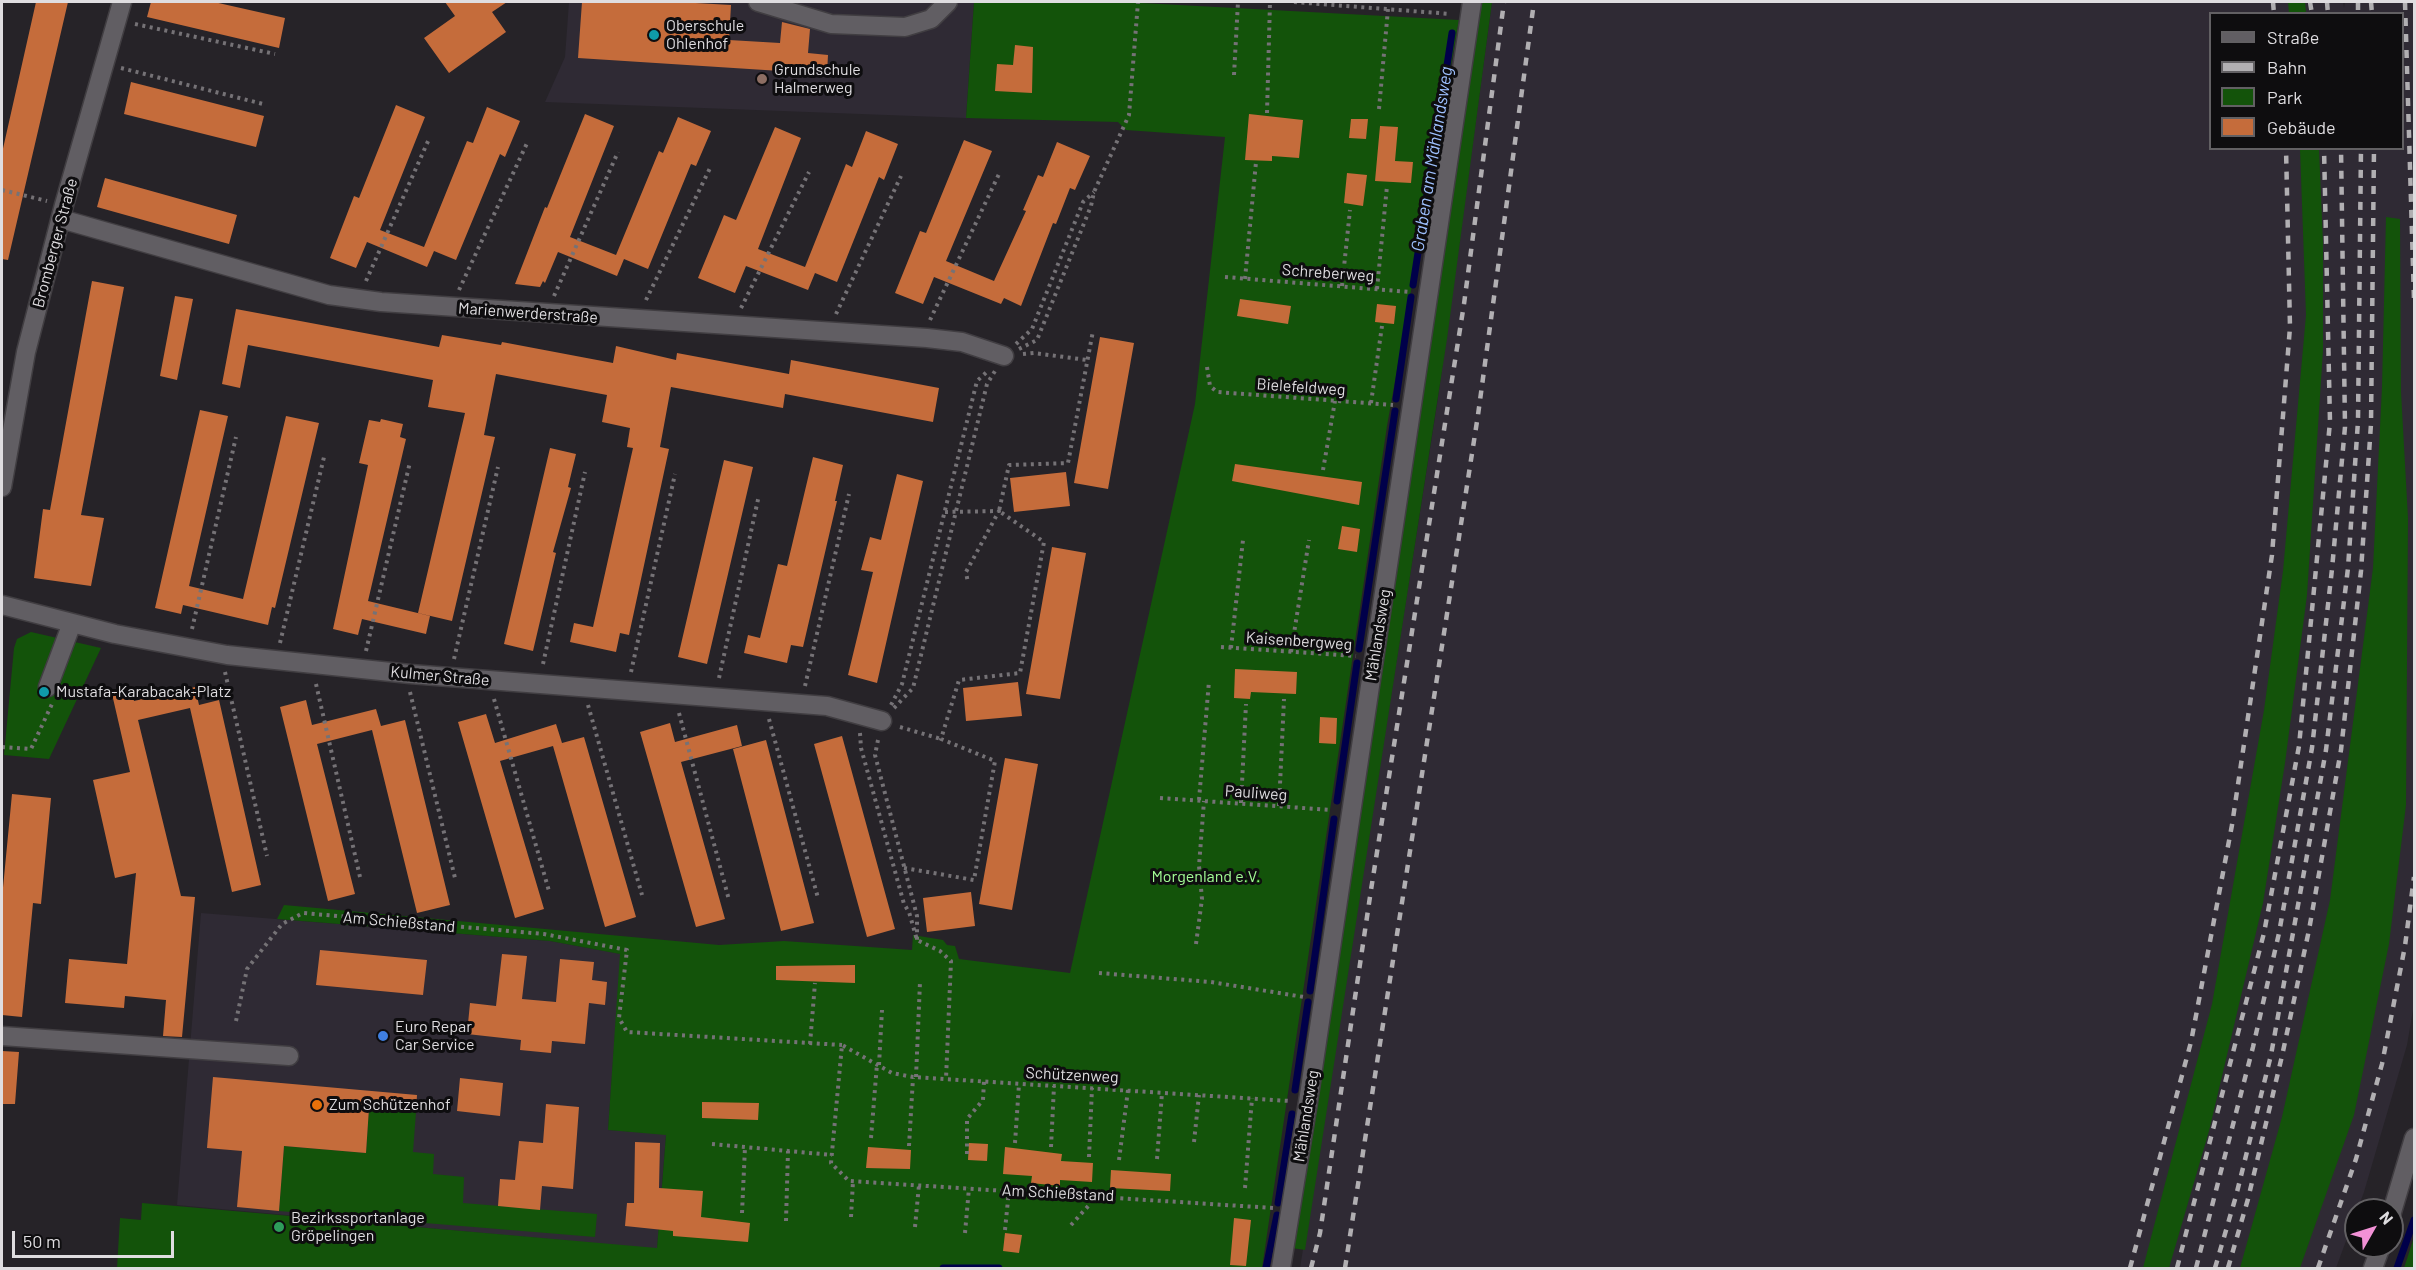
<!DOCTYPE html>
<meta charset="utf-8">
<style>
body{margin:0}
#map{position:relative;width:2416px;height:1270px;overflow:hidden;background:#262328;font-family:Barlow,sans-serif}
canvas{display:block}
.frame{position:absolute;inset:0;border:3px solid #dfdde0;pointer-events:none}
.legend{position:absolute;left:2209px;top:12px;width:195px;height:138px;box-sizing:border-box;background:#0e0d0f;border:2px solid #626063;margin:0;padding:8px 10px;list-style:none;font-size:18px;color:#dfdde0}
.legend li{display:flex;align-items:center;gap:12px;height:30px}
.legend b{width:30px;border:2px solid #626063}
.north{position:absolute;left:2344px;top:1198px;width:60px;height:60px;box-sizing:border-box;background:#0e0d0f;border:2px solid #626063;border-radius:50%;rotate:51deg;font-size:16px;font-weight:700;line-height:24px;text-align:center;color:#dfdde0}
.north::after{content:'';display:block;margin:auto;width:21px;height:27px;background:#f291d6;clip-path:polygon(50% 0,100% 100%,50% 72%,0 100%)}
.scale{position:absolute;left:12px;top:1231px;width:162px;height:27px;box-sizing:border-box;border:3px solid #dfdde0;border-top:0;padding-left:8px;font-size:18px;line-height:21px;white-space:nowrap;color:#dfdde0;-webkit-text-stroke:4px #0e0d0f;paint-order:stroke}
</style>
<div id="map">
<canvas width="2416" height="1270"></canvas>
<div class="frame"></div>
<ul class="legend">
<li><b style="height:8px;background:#615e63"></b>Straße</li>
<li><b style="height:8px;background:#b1afb2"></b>Bahn</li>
<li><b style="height:16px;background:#13530a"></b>Park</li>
<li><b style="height:16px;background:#c56c3b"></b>Gebäude</li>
</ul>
<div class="north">N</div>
<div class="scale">50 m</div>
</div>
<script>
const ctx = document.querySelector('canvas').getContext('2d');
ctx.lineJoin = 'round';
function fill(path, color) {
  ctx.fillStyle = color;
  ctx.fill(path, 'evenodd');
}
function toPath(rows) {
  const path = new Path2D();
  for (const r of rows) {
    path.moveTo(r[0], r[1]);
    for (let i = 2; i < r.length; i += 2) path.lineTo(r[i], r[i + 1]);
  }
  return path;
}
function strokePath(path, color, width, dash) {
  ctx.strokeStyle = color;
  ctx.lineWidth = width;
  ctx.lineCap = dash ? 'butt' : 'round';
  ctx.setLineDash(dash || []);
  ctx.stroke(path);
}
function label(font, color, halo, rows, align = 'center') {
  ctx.font = font + ' Barlow,sans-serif';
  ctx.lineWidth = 6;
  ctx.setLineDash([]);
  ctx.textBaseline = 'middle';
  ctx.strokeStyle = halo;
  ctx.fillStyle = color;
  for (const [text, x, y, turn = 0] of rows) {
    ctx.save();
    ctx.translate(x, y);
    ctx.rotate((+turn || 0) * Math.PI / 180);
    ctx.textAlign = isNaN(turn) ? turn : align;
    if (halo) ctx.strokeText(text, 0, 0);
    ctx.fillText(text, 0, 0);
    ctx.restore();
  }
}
const built = toPath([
 [569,2,974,2,966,118,545,102,565,57],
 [1492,2,2343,2,2344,8,2345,2,2414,2,2414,1004,2407,1045,2364,1192,2336,1268,1300,1268,1437,405],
 [2210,14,2402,14,2402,148,2210,148],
 [201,913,550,941,621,954,608,1130,666,1134,657,1249,177,1205]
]);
const green = toPath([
 [974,2,1123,2,1459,20,1387,426,1262,1268,117,1268,120,1218,141,1220,142,1203,657,1248,666,1135,608,1130,620,954,550,941,277,919,284,905,719,945,784,941,912,950,913,935,943,940,947,945,955,946,959,959,1070,973,1195,404,1225,137,1126,130,1118,122,966,118],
 [1481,2,1492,2,1447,339,1305,1250,1292,1248],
 [2288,2,2305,2,2306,13,2289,13],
 [2300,149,2319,149,2323,243,2323,350,2307,595,2285,763,2263,903,2209,1131,2169,1268,2143,1268,2212,1004,2264,710,2283,571,2306,315],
 [2386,217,2400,219,2401,392,2408,518,2406,805,2389,944,2354,1115,2300,1268,2240,1268,2282,1117,2330,900,2373,568,2382,387],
 [31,632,101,648,49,759,4,755,14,648,17,639],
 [369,1108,416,1112,413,1152,434,1154,433,1174,464,1177,463,1203,597,1214,595,1237,279,1211,284,1146,366,1153],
 [2414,1237,2414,1268,2404,1268]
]);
const stream = toPath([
 [1413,285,1452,33],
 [1396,399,1411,297],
 [1359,649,1395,411],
 [1337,801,1357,663],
 [1310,991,1334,819],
 [1295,1090,1308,1002],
 [1278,1203,1292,1114],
 [943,1268,999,1268],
 [1266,1268,1277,1215],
 [2397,1268,2414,1220]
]);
const building = toPath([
 [36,2,68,2,8,260,2,259,2,153],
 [151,2,214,2,285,18,279,48,147,17],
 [445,2,507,2,492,12,506,32,449,73,424,38,455,16],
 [582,2,678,2,731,5,729,40,780,43,782,22,810,29,808,53,828,55,827,74,578,58],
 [1015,45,1033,47,1032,93,995,91,997,64,1013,65],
 [131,82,264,116,256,147,124,114],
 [396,105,425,117,380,230,424,247,467,141,473,143,487,107,520,121,505,157,500,154,456,260,434,251,427,267,367,242,356,268,330,258,354,196,359,198],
 [585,114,614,126,570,237,616,255,659,151,663,153,678,117,711,131,696,166,691,164,648,269,624,259,617,276,558,252,545,283,543,281,540,287,515,284,545,207,547,208],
 [1249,114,1303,120,1299,158,1272,156,1272,161,1245,160],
 [1351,119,1368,119,1366,139,1349,138],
 [1380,126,1398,127,1395,161,1413,162,1411,183,1375,181],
 [775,127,801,138,758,249,805,267,846,164,852,167,866,131,898,144,884,180,879,177,837,282,815,273,808,290,746,266,735,293,698,278,724,215,736,220],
 [964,140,992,151,946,261,994,281,1026,211,1023,210,1038,175,1043,177,1057,142,1090,156,1075,190,1070,188,1056,224,1053,223,1021,306,1004,298,1001,304,934,277,923,304,895,293,920,231,926,233],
 [1347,173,1367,175,1363,206,1344,203],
 [105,178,237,215,229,244,97,207],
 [92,281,124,287,81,515,104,518,91,586,34,578,43,509,50,510],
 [175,296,193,299,177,380,160,376],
 [1240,299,1291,306,1288,324,1237,316],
 [1377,304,1396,306,1394,324,1375,322],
 [236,309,439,347,442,335,501,345,502,342,613,363,616,346,676,360,677,353,789,374,791,360,939,388,933,422,785,394,783,408,671,387,660,447,669,449,629,635,620,633,616,652,570,642,574,623,593,627,633,448,627,447,630,428,602,422,607,395,496,374,484,435,495,437,452,621,418,613,465,413,428,407,433,380,248,345,240,388,222,384],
 [1100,337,1134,343,1108,489,1074,483],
 [200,410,228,416,189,586,243,599,286,416,319,423,275,608,272,607,268,625,183,605,181,614,155,608],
 [381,419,403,424,400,437,406,439,368,601,430,616,426,634,362,619,358,635,333,629,368,465,359,463,369,420,380,422],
 [550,448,576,454,568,487,571,488,553,552,556,553,533,651,504,644],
 [813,457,843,465,835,501,837,501,803,647,791,645,787,663,744,653,748,635,760,638,778,564,787,566],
 [724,460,753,467,707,664,678,657],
 [1235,464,1362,482,1359,505,1232,481],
 [1066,472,1070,506,1014,512,1010,478],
 [897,474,923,481,877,683,848,675,873,572,861,570,870,537,881,540],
 [1342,526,1360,529,1357,552,1338,549],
 [1052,547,1086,553,1060,699,1026,694],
 [1235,669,1297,672,1296,694,1251,692,1250,699,1234,698],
 [1018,682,1022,716,966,721,963,688],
 [195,687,199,705,219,700,261,885,232,892,190,708,138,720,181,896,195,897,182,1037,163,1036,166,1000,125,996,124,1008,65,1003,69,959,127,964,136,873,115,878,93,780,130,772,112,694,131,690,134,701],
 [306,700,312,725,376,709,381,726,405,720,450,905,417,913,372,730,317,744,355,894,328,901,280,707],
 [486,714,495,743,556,724,562,743,584,737,636,917,605,927,553,746,500,761,544,909,515,918,458,722],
 [1320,717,1337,718,1336,744,1319,743],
 [670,723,675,742,737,725,742,746,681,762,725,919,696,927,640,732],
 [842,736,895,929,867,937,814,744],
 [766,740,814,923,781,931,733,749],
 [1005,758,1038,764,1012,910,979,904],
 [12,794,51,798,41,904,33,903,22,1017,2,1015,2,898],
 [971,892,975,926,927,932,923,898],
 [320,950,427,960,423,995,316,985],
 [502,954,527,956,522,999,556,1002,560,959,594,962,592,980,607,982,605,1005,589,1003,585,1044,552,1041,551,1053,520,1050,521,1040,467,1034,470,1003,496,1006],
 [855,965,855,983,776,980,776,966],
 [2,1051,19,1052,15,1104,2,1104],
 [213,1077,417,1095,416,1112,369,1108,366,1153,284,1146,279,1211,237,1207,242,1151,207,1148],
 [460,1078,503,1083,500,1116,457,1111],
 [702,1102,759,1103,758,1120,702,1118],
 [546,1104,579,1107,573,1189,542,1186,540,1210,498,1206,500,1179,515,1180,519,1141,543,1143],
 [635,1142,660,1143,659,1188,703,1191,701,1217,750,1223,748,1242,673,1236,673,1231,625,1226,627,1203,634,1203],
 [969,1143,988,1144,987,1161,968,1160],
 [868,1147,911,1150,910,1169,866,1168],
 [1005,1147,1062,1154,1061,1161,1093,1163,1092,1182,1060,1180,1060,1186,1031,1183,1032,1176,1003,1174],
 [1111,1170,1171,1174,1170,1191,1110,1188],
 [1234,1218,1251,1220,1246,1266,1230,1265],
 [1005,1233,1022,1235,1019,1253,1003,1251]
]);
const path = toPath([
 [1294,2,1451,14],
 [135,24,275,54],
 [121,68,263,104],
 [1234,75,1238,2],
 [1379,109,1388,9],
 [1267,113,1270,2],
 [2,190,47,201],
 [1225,277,1410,292],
 [1245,279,1256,162],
 [366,281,429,139],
 [1342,286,1350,210],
 [1377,289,1387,186],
 [459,290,528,141],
 [554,296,618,152],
 [646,300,711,166],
 [741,308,809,172],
 [836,314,901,176],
 [930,320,999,174],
 [1016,344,1032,329,1083,202,1094,192],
 [1019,349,1037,340,1091,206,1094,192,1129,115,1138,2],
 [1023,354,1034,353,1087,360],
 [1207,367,1210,386,1217,392,1393,405],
 [1371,403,1382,326],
 [1323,470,1335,401],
 [945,512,999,511,966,572,968,583],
 [192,629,236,437],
 [280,643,324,457],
 [1221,647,1356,656],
 [1231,648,1243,540],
 [366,651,410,462],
 [1291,652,1309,540],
 [454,659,498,467],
 [543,664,585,472],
 [225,672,267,856],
 [631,672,675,474],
 [719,678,759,495],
 [316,684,360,877],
 [805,686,849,494],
 [410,692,455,878],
 [494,699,549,891],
 [588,705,642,895],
 [891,705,902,684,977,381,989,370],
 [894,708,913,688,987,384,995,371],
 [679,713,729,900],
 [769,719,818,898],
 [900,727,941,739],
 [860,733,861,748,904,904,909,912,917,940,940,951,951,961,946,1079],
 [878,740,875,755,917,916,917,940],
 [2,747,31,749,52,704],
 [1160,798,1332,810],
 [1199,800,1209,681],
 [1241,803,1246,704],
 [1279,806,1284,699],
 [904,868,974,880,995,761,941,739,959,680,1020,673,1044,542,999,511,1009,465,1068,463,1093,331],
 [1196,944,1202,899,1199,866,1204,801],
 [1099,973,1211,982,1304,997],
 [236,1021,247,969,282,924,303,913,544,934,627,950,619,1018,627,1032,842,1045],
 [810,1044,815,983],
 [879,1065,882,1010],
 [916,1077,920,982],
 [871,1138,877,1064],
 [1194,1142,1199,1095],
 [1015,1143,1019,1084],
 [712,1144,832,1155],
 [909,1146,913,1078],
 [1051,1147,1054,1086],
 [967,1154,967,1119,983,1100,984,1081],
 [1089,1157,1092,1088],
 [1157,1159,1162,1093],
 [1119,1160,1128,1090],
 [1245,1188,1252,1098],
 [1273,1208,849,1181,831,1163,842,1045,892,1073,913,1077,1290,1101],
 [742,1213,745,1147],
 [851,1217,853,1181],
 [786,1221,788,1151],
 [1071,1225,1091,1203,1091,1195],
 [915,1227,919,1185],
 [1005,1230,1009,1190],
 [965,1233,969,1188]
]);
const minor = toPath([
 [758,2,831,24,905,27,931,19,948,2],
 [61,219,329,295,381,302,927,338,962,342,1004,356],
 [2,487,26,352,64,205,122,2],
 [2,605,115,634,227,655,410,674,827,706,882,721],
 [48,687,72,623],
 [2,1036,289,1056],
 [2392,1212,2414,1138],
 [1281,1268,1308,1102,1472,2],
 [2373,1268,2381,1246]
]);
const rail = toPath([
 [2273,2,2274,14],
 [2310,2,2312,14],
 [2327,2,2328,14],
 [2358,2,2358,14],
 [2371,2,2372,14],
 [2405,2,2414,300],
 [1311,1268,1320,1233,1371,890,1464,304,1504,2],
 [1345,1268,1478,415,1534,2],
 [2130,1268,2191,1042,2232,825,2272,555,2290,327,2286,148],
 [2177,1268,2264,933,2299,746,2330,422,2324,148],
 [2196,1268,2253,1047,2279,933,2312,748,2332,569,2345,427,2341,148],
 [2215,1268,2236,1196,2271,1055,2326,750,2348,568,2358,421,2361,148],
 [2228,1268,2248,1199,2282,1056,2309,930,2341,750,2361,571,2371,424,2374,148],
 [2318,1268,2356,1159,2382,1064,2405,946,2414,877]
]);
const markers = [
 [654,35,6,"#0f9aa8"],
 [762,79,6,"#8d6e63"],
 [44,692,6,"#0f9aa8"],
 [383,1036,6,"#3f7fe0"],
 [317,1105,6,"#e8710a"],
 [279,1227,6,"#2e9e5b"]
];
const poiNames = [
 ["Oberschule",666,26],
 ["Ohlenhof",666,44],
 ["Grundschule",774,70],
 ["Halmerweg",774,88],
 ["Mustafa-Karabacak-Platz",56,692],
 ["Euro Repar",395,1027],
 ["Car Service",395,1045],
 ["Zum Schützenhof",329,1105],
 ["Bezirkssportanlage",291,1218],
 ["Gröpelingen",291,1236]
];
const streetNames = [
 ["Bromberger Straße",55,243,-75],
 ["Schreberweg",1328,273,4],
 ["Marienwerderstraße",528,313,4],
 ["Bielefeldweg",1301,387,4],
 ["Mählandsweg",1378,635,-81],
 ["Kaisenbergweg",1299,641,4],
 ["Kulmer Straße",440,676,5],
 ["Pauliweg",1256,793,4],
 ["Am Schießstand",399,922,5],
 ["Schützenweg",1072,1075,3],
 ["Mählandsweg",1306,1116,-81],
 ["Am Schießstand",1058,1193,3]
];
const parkNames = [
 ["Morgenland e.V.",1206,877]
];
const waterNames = [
 ["Graben am Mählandsweg",1432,159,-81]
];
fill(built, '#2f2a34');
fill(green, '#13530a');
strokePath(stream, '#00004a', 7);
fill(building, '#c56c3b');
strokePath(minor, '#413e42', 21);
strokePath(path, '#757276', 4, [3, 4.5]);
strokePath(minor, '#615e63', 18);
strokePath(rail, '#b1afb2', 4.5, [8, 8]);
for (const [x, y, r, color] of markers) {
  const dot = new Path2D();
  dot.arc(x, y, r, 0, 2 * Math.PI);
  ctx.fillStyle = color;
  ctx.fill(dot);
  strokePath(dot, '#0e0d0f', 2);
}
label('16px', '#dfdde0', '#0e0d0f', poiNames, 'left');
label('16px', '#dfdde0', '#0e0d0f', streetNames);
label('16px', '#a2fb95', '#0e0d0f', parkNames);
label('italic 18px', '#9dbffd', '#0e0d0f', waterNames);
</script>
